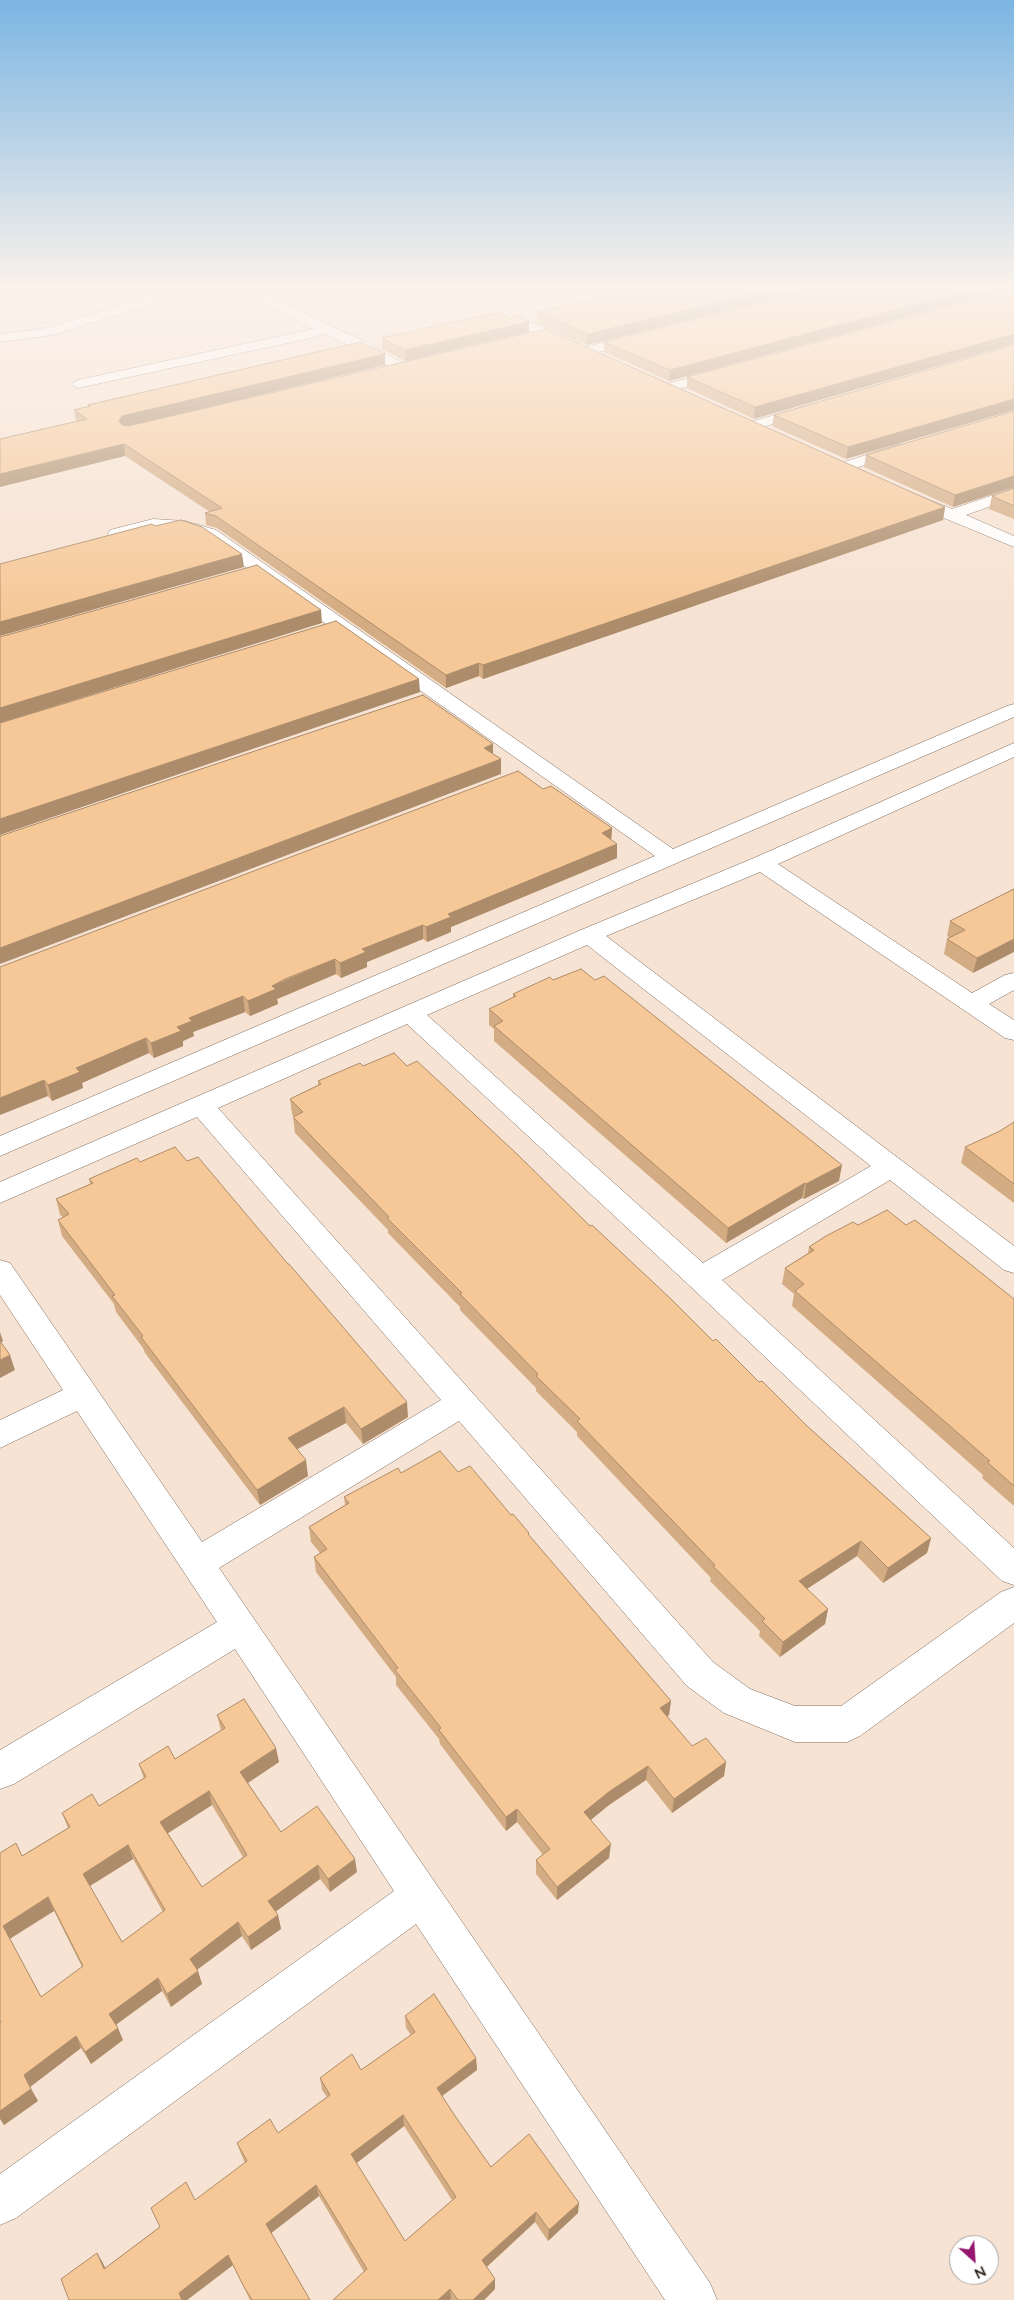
<!DOCTYPE html>
<style>
body{margin:0}
#map{position:relative;width:1014px;height:2300px;overflow:hidden;background:#f7e3d3;font-family:Lato,sans-serif}
canvas{display:block}
.north{position:absolute;left:949px;top:2235px;width:50px;height:50px;box-sizing:border-box;background:#fff;border:1px solid #a9a6a4;border-radius:50%;rotate:154deg;font-size:14px;font-weight:700;line-height:20px;text-align:center;color:#28211b}
.north::after{content:'';display:block;margin:auto;width:18px;height:22px;background:#961770;clip-path:polygon(50% 0,100% 100%,50% 72%,0 100%)}
</style>
<div id="map">
<canvas width="1014" height="2300"></canvas>
<div class="north">N</div>
</div>
<script>
const ctx = document.querySelector('canvas').getContext('2d');
ctx.lineJoin = 'round';
function toPath(rows) {
  const path = new Path2D();
  for (const r of rows) {
    path.moveTo(r[0], r[1]);
    for (let i = 2; i < r.length; i += 2) path.lineTo(r[i], r[i + 1]);
  }
  return path;
}
function strokePath(path, color, width, dash) {
  ctx.strokeStyle = color;
  ctx.lineWidth = width;
  ctx.lineCap = dash ? 'butt' : 'round';
  ctx.setLineDash(dash || []);
  ctx.stroke(path);
}
function fill(path, color) {
  ctx.fillStyle = color;
  ctx.fill(path, 'evenodd');
}
const minor = toPath([
 [0,290,17,290,15,293,0,298,0,290],
 [171,290,189,290,187,293,53,335,0,342,0,334,46,328,171,290],
 [238,290,254,290,366,342,411,368,404,372,399,371,324,333,311,338,78,388,71,384,78,380,313,329,238,290],
 [511,314,579,343,581,346,579,349,569,349,506,321,505,318,506,315,511,314],
 [640,334,645,335,647,338,645,341,586,355,579,351,581,348,640,334],
 [723,369,728,370,730,373,728,376,667,392,660,388,662,385,723,369],
 [809,405,814,406,816,409,814,412,752,430,745,426,747,423,809,405],
 [900,444,905,446,908,449,905,452,843,472,838,470,835,467,838,464,900,444],
 [1014,488,1014,498,966,515,1014,536,1014,547,944,518,904,500,902,497,904,494,910,492,952,509,1014,488],
 [153,519,185,521,216,530,673,849,1007,706,1014,704,1014,717,0,1156,0,1136,655,856,204,538,183,531,153,529,116,539,110,538,108,534,110,530,153,519],
 [1014,743,1014,757,778,864,972,993,1005,975,1014,973,1014,990,989,1004,1014,1020,1014,1040,1005,1038,760,872,606,936,1014,1246,1014,1273,1004,1270,890,1180,722,1280,1014,1548,1014,1585,1002,1581,690,1286,407,1024,218,1108,713,1662,750,1689,795,1706,841,1706,1001,1592,1014,1587,1014,1623,860,1736,847,1742,795,1742,724,1713,687,1686,459,1421,219,1568,710,2283,717,2300,665,2300,416,1924,16,2218,0,2225,0,2174,394,1891,235,1649,14,1784,0,1789,0,1750,217,1622,77,1411,0,1448,0,1420,63,1390,0,1295,0,1260,10,1263,202,1542,441,1400,197,1117,0,1203,0,1182,581,930,754,858,1014,743],
 [587,945,871,1166,703,1263,427,1015,587,945]
]);
const wall = toPath([
 [633,290,812,290,587,345,537,323,537,312],
 [1012,290,754,419,687,388,687,377],
 [995,293,669,381,604,352,604,342],
 [511,318,529,322,529,332,405,361,382,349,382,338],
 [1014,345,846,459,772,426,774,415],
 [385,365,150,421,945,507,943,520,516,667,483,679,479,676,446,688,217,528,206,525,205,513,210,512,125,456,76,421,74,410,89,407,88,405],
 [1014,411,1014,487,953,507,864,467,866,455],
 [1014,488,1014,519,989,509,992,496],
 [543,789,612,828,611,839,617,858,451,927,451,932,427,942,423,939,367,962,367,967,341,978,336,974,287,995,277,999,278,1004,250,1016,245,1012,193,1032,194,1036,183,1041,183,1046,154,1058,149,1053,82,1083,83,1088,52,1101,48,1096,0,967],
 [1014,889,973,973,944,954,947,939,950,938,947,936,950,921],
 [553,980,839,1181,804,1199,802,1198,726,1243,494,1041,494,1029,489,1025,489,1009,513,998,513,994],
 [363,1066,407,1066,590,1226,713,1341,931,1538,927,1553,883,1583,857,1556,807,1589,828,1609,825,1624,780,1657,759,1636,760,1631,710,1581,711,1578,577,1436,577,1432,536,1391,536,1388,460,1310,460,1307,388,1233,388,1230,295,1133,293,1117,294,1117,292,1114,290,1099,318,1085,318,1081],
 [1014,1122,1014,1203,961,1163,965,1147,1000,1131],
 [187,1161,408,1417,363,1444,346,1423,297,1449,308,1476,260,1505,145,1353,143,1348,116,1312,114,1304,62,1236,58,1220,63,1217,60,1215,56,1199,90,1184,89,1179,140,1162],
 [858,1225,906,1225,1014,1299,1014,1506,982,1478,983,1475,792,1306,794,1294,782,1284,785,1268,808,1253,809,1247],
 [458,1472,511,1515,529,1533,529,1536,671,1701,669,1715,667,1716,692,1746,726,1762,724,1776,672,1813,646,1780,609,1805,591,1820,609,1858,557,1900,536,1874,536,1860,543,1855,517,1822,506,1831,440,1744,439,1739,396,1685,396,1677,316,1572,314,1557,320,1553,311,1542,309,1527,345,1505,344,1497,401,1473],
 [217,1715,279,1762,248,1783,281,1832,357,1872,330,1892,320,1879,275,1912,278,1915,281,1929,251,1950,242,1936,197,1970,202,1984,171,2007,162,1991,116,2025,123,2040,91,2064,81,2048,30,2087,38,2101,4,2125,1,2022,0,1853,22,1856,68,1828,62,1813,99,1806,144,1779,139,1764,175,1759,221,1731],
 [212,1805,243,1857,202,1887,168,1833],
 [133,1859,163,1912,122,1942,90,1886],
 [54,1911,82,1967,41,1997,10,1939],
 [405,2016,476,2058,477,2070,442,2096,455,2116,491,2167,578,2213,548,2241,535,2222,487,2267,495,2279,495,2289,484,2300,452,2300,451,2299,450,2300,333,2300,364,2272,319,2196,271,2233,310,2300,250,2300,233,2265,187,2300,69,2300,97,2253,105,2268,245,2163,241,2154,237,2143,278,2133,327,2097,322,2090,320,2078,361,2070,411,2035,406,2028],
 [404,2126,452,2200,405,2241,356,2163]
]);
const shadedWall = toPath([
 [771,290,812,290,587,345,588,334],
 [971,290,996,290,995,293,669,381,670,370],
 [529,322,529,332,405,361,405,350],
 [1014,334,1014,344,754,419,755,407],
 [385,354,385,365,124,427,119,421,122,416],
 [1014,399,1014,410,846,459,848,447],
 [124,444,125,456,0,487,0,474],
 [1014,476,1014,487,953,507,955,495],
 [945,507,943,520,483,679,483,665],
 [242,554,244,567,0,636,0,622],
 [321,610,322,623,0,723,0,708],
 [479,663,479,676,446,688,446,675],
 [419,679,420,692,0,835,0,819],
 [493,744,493,758,484,748],
 [501,759,501,774,0,964,0,948],
 [612,828,611,843,602,833],
 [617,844,617,858,451,927,451,932,427,942,426,927,448,914],
 [423,925,423,939,367,962,367,967,341,978,340,963,362,949],
 [1014,939,1014,952,973,973,977,958],
 [335,959,336,974,277,999,278,1004,250,1016,248,1001,272,986],
 [243,996,245,1012,193,1032,194,1036,183,1041,183,1046,154,1058,151,1043,177,1027,189,1018],
 [146,1038,149,1053,82,1083,83,1088,52,1101,48,1085,76,1068],
 [44,1080,48,1096,0,1115,0,1098],
 [842,1165,839,1181,804,1199,806,1184],
 [805,1183,802,1198,726,1243,728,1228],
 [0,1332,3,1341,0,1343],
 [10,1355,15,1370,0,1378,0,1360],
 [407,1402,408,1417,363,1444,361,1429],
 [344,1407,346,1423,290,1453,288,1438],
 [306,1460,308,1476,260,1505,257,1490],
 [931,1538,927,1553,883,1583,888,1568],
 [861,1541,857,1556,796,1596,799,1581],
 [828,1609,825,1624,780,1657,783,1642],
 [671,1701,669,1715,659,1722,660,1708],
 [276,1748,279,1762,243,1786,240,1772],
 [726,1762,724,1776,672,1813,674,1799],
 [648,1766,646,1780,609,1805,583,1826,584,1812,610,1791],
 [209,1791,212,1805,165,1835,160,1822],
 [517,1809,517,1822,506,1831,506,1817],
 [611,1844,609,1858,557,1900,557,1887],
 [128,1845,133,1859,88,1887,83,1874],
 [355,1859,357,1872,330,1892,328,1879],
 [318,1865,320,1879,271,1915,268,1901],
 [48,1897,54,1911,9,1939,3,1926],
 [278,1915,281,1929,251,1950,248,1937],
 [238,1922,242,1936,194,1972,190,1959],
 [198,1971,202,1984,171,2007,167,1994],
 [158,1978,162,1991,114,2026,109,2014],
 [118,2028,123,2040,91,2064,85,2052],
 [76,2036,81,2048,30,2087,38,2101,4,2125,0,2119,0,2111,24,2075],
 [476,2058,477,2070,438,2099,437,2088],
 [403,2115,404,2126,353,2166,351,2154],
 [316,2185,319,2196,270,2234,266,2224],
 [579,2203,578,2213,548,2241,549,2230],
 [536,2212,535,2222,483,2270,482,2260],
 [97,2253,103,2263,110,2279,104,2269],
 [228,2255,233,2265,187,2300,182,2300,179,2293],
 [495,2279,495,2289,484,2300,473,2300],
 [450,2289,451,2299,450,2300,438,2300]
]);
const building = toPath([
 [633,290,771,290,588,334,537,312,633,290],
 [817,290,971,290,670,370,604,342,817,290],
 [1012,290,1014,290,1014,334,755,407,687,377,1012,290],
 [500,313,511,318,518,316,529,322,405,350,382,338,485,315,500,313],
 [546,329,945,507,516,654,483,665,479,663,446,675,216,516,205,513,222,508,124,444,0,474,0,439,87,419,74,410,90,406,88,405,360,342,385,354,122,416,119,421,122,425,128,426,546,329],
 [1014,345,1014,399,848,447,774,415,1014,345],
 [1014,411,1014,476,955,495,866,455,1014,411],
 [1014,488,1014,506,992,496,1014,488],
 [181,520,202,527,242,554,0,622,0,564,152,524,155,526,181,520],
 [257,565,321,610,0,708,0,637,257,565],
 [336,621,419,679,0,819,0,723,336,621],
 [423,695,493,744,484,748,501,759,0,948,0,836,423,695],
 [518,771,543,789,551,786,612,828,602,833,617,844,448,914,451,917,426,927,423,925,362,949,366,952,340,963,335,959,285,979,272,986,276,989,248,1001,243,996,189,1018,192,1021,177,1027,181,1031,151,1043,146,1038,76,1068,80,1072,48,1085,44,1080,0,1098,0,967,518,771],
 [1014,889,1014,939,977,958,947,939,965,930,950,921,1014,889],
 [581,969,595,980,604,976,842,1165,806,1184,805,1183,728,1228,494,1026,503,1021,489,1009,516,996,513,994,550,977,553,980,581,969],
 [394,1053,407,1066,417,1061,517,1154,590,1226,592,1225,671,1299,713,1341,716,1339,759,1382,762,1381,806,1425,931,1538,888,1568,861,1541,799,1581,828,1609,783,1642,762,1621,765,1619,713,1566,715,1565,577,1421,580,1419,536,1376,538,1374,460,1294,462,1293,387,1218,389,1217,293,1117,303,1112,290,1099,321,1084,318,1081,360,1063,363,1066,394,1053],
 [1014,1122,1014,1184,965,1147,1000,1131,1014,1122],
 [175,1147,187,1161,198,1157,288,1264,289,1264,407,1402,361,1429,344,1407,288,1438,306,1460,257,1490,141,1337,143,1336,112,1296,115,1295,58,1220,69,1214,56,1199,93,1183,89,1179,137,1158,140,1162,175,1147],
 [887,1210,906,1225,915,1220,1014,1299,1014,1486,987,1462,990,1461,795,1291,804,1284,785,1268,814,1250,809,1247,826,1236,853,1222,858,1225,887,1210],
 [0,1341,10,1355,0,1360,0,1341],
 [440,1451,458,1472,470,1466,511,1515,513,1514,529,1533,528,1534,671,1701,660,1708,692,1746,706,1738,726,1762,674,1799,648,1766,610,1791,584,1812,611,1844,557,1887,536,1860,550,1849,517,1809,506,1817,439,1730,441,1728,395,1670,398,1668,314,1557,327,1549,309,1527,349,1503,344,1497,398,1468,401,1473,440,1451],
 [244,1699,276,1748,240,1772,281,1832,317,1806,355,1859,328,1879,318,1865,268,1901,278,1915,248,1937,238,1922,190,1959,198,1971,167,1994,158,1978,109,2014,118,2028,85,2052,76,2036,24,2075,31,2089,0,2111,0,2023,1,2022,0,2020,0,1853,16,1843,22,1856,70,1827,62,1813,92,1794,99,1806,146,1777,139,1764,168,1746,175,1759,225,1728,217,1715,244,1699],
 [209,1791,247,1855,202,1887,160,1822,209,1791],
 [128,1845,165,1910,122,1942,83,1874,128,1845],
 [48,1897,83,1966,41,1997,3,1926,48,1897],
 [434,1994,476,2058,437,2088,455,2116,491,2167,529,2134,579,2203,549,2230,536,2212,482,2260,495,2279,473,2300,458,2300,450,2289,438,2300,333,2300,367,2269,316,2185,266,2224,310,2300,252,2300,244,2287,228,2255,179,2293,182,2300,69,2300,61,2279,97,2253,104,2269,160,2227,151,2208,186,2182,195,2200,247,2161,237,2143,270,2119,278,2133,330,2095,320,2078,352,2054,361,2070,415,2032,405,2016,434,1994],
 [403,2115,456,2197,405,2241,351,2154,403,2115]
]);
strokePath(minor, '#7c6a5c', 1);
fill(minor, '#fff');
fill(wall, '#d4ac83');
fill(shadedWall, '#ac8c6a');
fill(building, '#f6c898');
strokePath(building, '#ac8c6a', 1);
const sky = ctx.createLinearGradient(0, 0, 0, 612);
sky.addColorStop(0, '#7bb5e2');
sky.addColorStop(0.47, '#fbf2eb');
sky.addColorStop(1, '#fbf2eb00');
ctx.fillStyle = sky;
ctx.fillRect(0, 0, 1014, 612);
</script>
